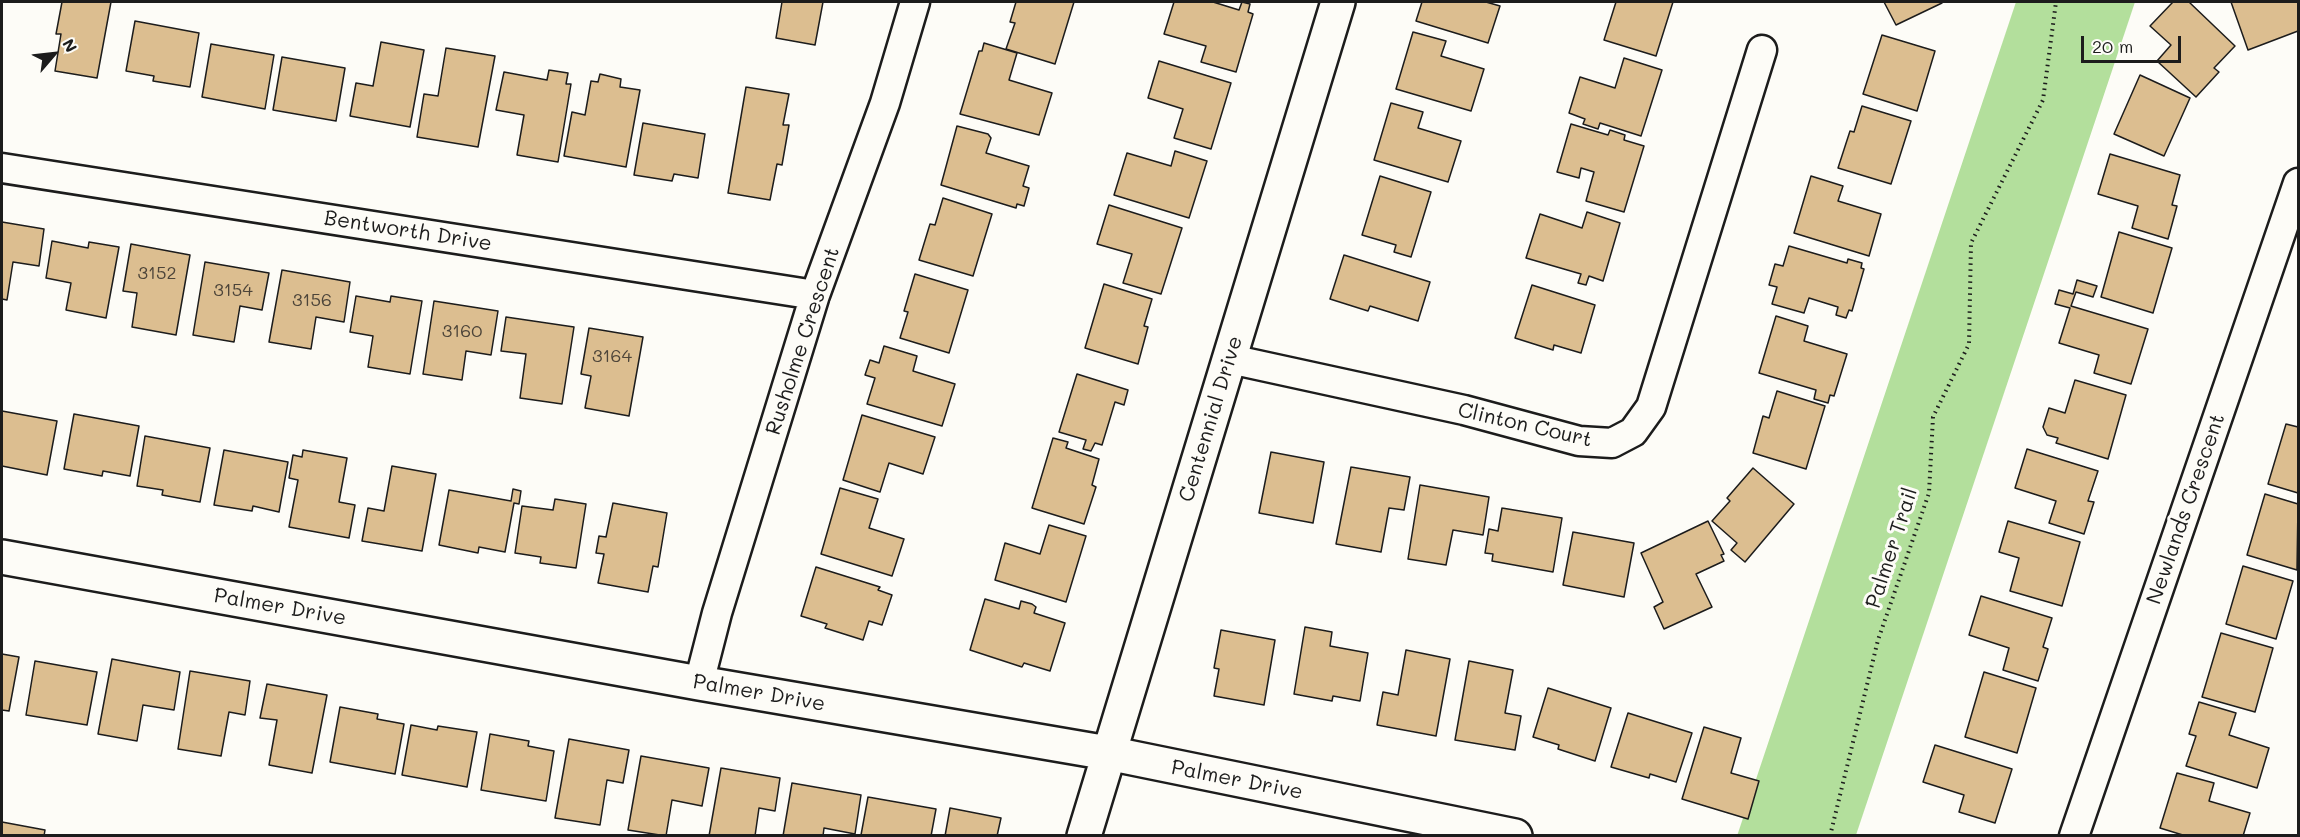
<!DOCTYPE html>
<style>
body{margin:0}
#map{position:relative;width:2300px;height:837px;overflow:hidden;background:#fdfcf7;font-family:Mali,sans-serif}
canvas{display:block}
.frame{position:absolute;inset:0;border:3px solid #1c1c1c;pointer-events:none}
.north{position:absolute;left:24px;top:24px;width:60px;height:60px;-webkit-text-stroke:4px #fdfcf7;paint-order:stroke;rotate:62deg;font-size:16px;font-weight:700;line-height:24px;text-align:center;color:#1c1c1c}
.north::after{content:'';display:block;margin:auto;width:21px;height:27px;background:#1c1c1c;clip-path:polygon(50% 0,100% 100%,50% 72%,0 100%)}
.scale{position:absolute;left:2081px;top:36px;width:100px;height:27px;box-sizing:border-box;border:3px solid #1c1c1c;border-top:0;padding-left:8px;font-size:18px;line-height:21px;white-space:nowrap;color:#1c1c1c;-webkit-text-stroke:4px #fdfcf7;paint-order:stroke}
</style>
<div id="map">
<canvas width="2300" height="837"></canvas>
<div class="frame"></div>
<div class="north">N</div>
<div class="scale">20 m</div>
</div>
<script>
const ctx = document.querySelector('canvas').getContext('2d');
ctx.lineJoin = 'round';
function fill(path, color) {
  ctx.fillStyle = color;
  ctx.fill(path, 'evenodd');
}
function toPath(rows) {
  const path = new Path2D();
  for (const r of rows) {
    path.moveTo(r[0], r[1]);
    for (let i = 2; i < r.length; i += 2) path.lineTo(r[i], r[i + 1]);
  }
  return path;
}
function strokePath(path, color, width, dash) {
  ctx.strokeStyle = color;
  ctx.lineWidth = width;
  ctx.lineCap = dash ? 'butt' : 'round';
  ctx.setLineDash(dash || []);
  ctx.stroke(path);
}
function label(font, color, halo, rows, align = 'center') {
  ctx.font = font + ' Mali,sans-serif';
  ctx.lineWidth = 6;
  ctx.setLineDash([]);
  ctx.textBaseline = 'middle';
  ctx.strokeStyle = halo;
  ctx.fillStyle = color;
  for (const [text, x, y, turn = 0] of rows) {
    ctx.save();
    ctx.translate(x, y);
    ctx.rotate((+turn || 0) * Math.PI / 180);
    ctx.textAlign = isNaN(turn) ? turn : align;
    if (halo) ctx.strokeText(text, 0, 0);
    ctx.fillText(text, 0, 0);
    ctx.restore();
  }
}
const green = toPath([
 [2016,2,2135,2,1856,835,1737,836]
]);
const building = toPath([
 [62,2,111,2,97,78,55,71,61,34,56,34,62,2],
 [782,2,823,2,815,45,776,38,782,2],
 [1016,2,1074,2,1055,64,1006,49,1015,23,1010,22,1016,2],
 [1174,2,1213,2,1239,10,1242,2,1250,4,1248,12,1253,14,1236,72,1201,62,1206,46,1164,34,1174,2],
 [1422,2,1486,2,1500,6,1488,43,1416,21,1422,2],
 [1616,2,1673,2,1656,56,1604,40,1616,2],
 [1884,2,1941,2,1942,3,1896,25,1884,2],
 [2173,2,2189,2,2235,46,2214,68,2219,72,2196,97,2157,61,2171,45,2150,26,2173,2],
 [2231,2,2298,2,2298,31,2248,50,2231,2],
 [135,21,199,33,190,87,153,81,154,76,126,71,135,21],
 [1413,32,1446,41,1441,56,1484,69,1471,111,1396,89,1413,32],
 [1882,35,1935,51,1917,111,1863,94,1882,35],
 [381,42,424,50,410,127,350,116,356,83,373,86,381,42],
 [984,43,1017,53,1009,80,1052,93,1039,135,960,114,979,51,982,51,984,43],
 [211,44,274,55,265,109,202,97,211,44],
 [446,48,495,56,478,147,417,137,424,94,438,96,446,48],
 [282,57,345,68,336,121,273,110,282,57],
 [1624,58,1662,70,1641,136,1600,123,1598,129,1583,124,1585,119,1569,113,1580,77,1615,88,1624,58],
 [1159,61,1231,83,1211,149,1174,138,1183,109,1148,98,1159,61],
 [549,70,568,73,566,84,571,84,558,162,517,155,524,115,496,110,504,72,547,80,549,70],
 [600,74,621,79,620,87,640,90,626,167,564,156,572,112,585,115,591,81,598,82,600,74],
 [2140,75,2190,98,2164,156,2114,134,2140,75],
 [746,87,789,94,783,125,789,125,782,165,777,164,770,200,728,193,746,87],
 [1391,103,1423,112,1418,128,1461,141,1448,182,1374,160,1391,103],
 [1862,106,1911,121,1891,184,1838,168,1850,131,1854,132,1862,106],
 [643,123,705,134,698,178,674,174,672,181,634,175,643,123],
 [1571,124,1608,135,1610,130,1625,135,1624,140,1644,146,1624,212,1586,201,1594,172,1581,168,1579,178,1557,172,1571,124],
 [957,126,988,134,991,138,986,153,1029,166,1023,186,1029,188,1024,206,1017,204,1016,208,941,185,957,126],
 [1175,151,1207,161,1189,218,1114,195,1127,153,1171,166,1175,151],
 [2110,154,2180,175,2172,205,2177,206,2168,239,2132,228,2138,206,2098,194,2110,154],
 [1380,176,1431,192,1411,257,1394,252,1396,245,1362,235,1380,176],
 [1811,176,1843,186,1838,201,1881,214,1869,256,1794,233,1811,176],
 [943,198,992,214,973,276,919,260,930,224,935,225,943,198],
 [1109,205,1182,228,1161,294,1123,283,1132,254,1097,244,1109,205],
 [1587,212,1620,223,1603,281,1589,276,1586,285,1578,283,1581,274,1526,258,1540,214,1582,228,1587,212],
 [2,222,44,229,39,266,13,262,7,300,2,299,2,222],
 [2119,232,2172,248,2153,313,2101,297,2119,232],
 [52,241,88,248,89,242,119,247,106,318,66,310,71,283,46,278,52,241],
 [131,244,190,255,176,335,132,327,137,293,123,291,131,244],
 [1789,246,1847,263,1848,259,1862,263,1861,268,1864,269,1852,311,1849,310,1846,318,1836,315,1838,307,1809,298,1804,313,1772,304,1777,287,1769,285,1775,264,1783,266,1789,246],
 [1344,255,1430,282,1418,321,1370,306,1368,311,1330,299,1344,255],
 [205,262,269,273,262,310,240,306,234,342,193,335,205,262],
 [282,270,350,282,344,322,316,317,311,349,269,342,282,270],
 [915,274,968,290,949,353,900,338,908,312,904,311,915,274],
 [2077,280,2097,286,2093,297,2076,292,2071,306,2148,329,2131,384,2094,373,2099,355,2059,343,2070,308,2055,304,2059,290,2073,294,2077,280],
 [1104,284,1152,299,1144,326,1148,327,1138,364,1085,348,1104,284],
 [1532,285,1595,305,1581,353,1554,345,1553,350,1515,338,1532,285],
 [356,296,390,302,391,296,422,301,410,374,368,367,373,336,350,332,356,296],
 [434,301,498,311,491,355,466,351,462,380,423,374,434,301],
 [1776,316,1808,326,1804,341,1847,354,1834,396,1830,395,1828,403,1814,399,1816,390,1759,373,1776,316],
 [506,317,574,327,562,404,520,398,526,354,501,351,506,317],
 [589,328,643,337,629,416,585,408,591,376,581,374,589,328],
 [884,346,917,356,913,371,955,384,942,426,867,404,875,378,865,375,870,360,879,363,884,346],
 [1077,374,1128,390,1124,405,1115,402,1102,445,1095,443,1091,451,1083,449,1086,440,1059,432,1077,374],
 [2075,380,2126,395,2108,459,2056,443,2058,438,2047,435,2043,427,2049,408,2065,413,2075,380],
 [1777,391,1825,406,1806,469,1753,453,1763,416,1769,418,1777,391],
 [2,411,57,421,47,475,2,466,2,411],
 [74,414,139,426,130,476,103,471,102,476,64,469,74,414],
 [862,415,935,437,923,474,889,463,880,492,843,480,862,415],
 [2286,424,2298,427,2298,493,2268,484,2286,424],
 [145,436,210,448,200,502,162,495,163,490,137,486,145,436],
 [1053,438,1068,442,1066,448,1099,459,1092,485,1096,487,1084,524,1032,508,1053,438],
 [2027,449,2098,471,2088,501,2094,502,2084,534,2049,523,2056,501,2015,488,2027,449],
 [224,450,288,462,279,512,253,506,252,511,214,505,224,450],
 [303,450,347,458,339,502,355,505,349,538,289,527,298,480,289,478,293,455,302,457,303,450],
 [1271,452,1324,462,1313,523,1259,513,1271,452],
 [392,466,436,474,422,551,362,541,368,508,384,511,392,466],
 [1351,467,1410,477,1404,510,1389,508,1381,552,1336,544,1351,467],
 [1753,468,1794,504,1745,562,1731,550,1737,543,1712,521,1730,501,1727,498,1753,468],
 [1420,485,1489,497,1483,535,1453,530,1446,565,1408,559,1420,485],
 [840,488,878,499,869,528,904,539,892,576,821,554,840,488],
 [513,489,521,491,519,504,514,503,505,552,479,547,478,553,439,545,449,490,511,501,513,489],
 [2265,494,2298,504,2297,570,2247,555,2265,494],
 [555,499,586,504,576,568,540,563,541,557,515,553,522,506,553,510,555,499],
 [613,503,667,513,658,567,653,566,648,592,598,583,604,554,596,553,599,536,606,537,613,503],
 [1502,508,1562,518,1553,572,1492,561,1493,554,1485,553,1489,529,1498,531,1502,508],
 [1708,521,1724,554,1721,555,1724,561,1696,574,1712,607,1664,629,1654,607,1663,602,1641,553,1708,521],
 [2008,521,2080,542,2062,606,2010,591,2019,558,1999,552,2008,521],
 [1049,525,1086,536,1066,602,995,580,1005,543,1040,554,1049,525],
 [1573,532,1634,543,1624,597,1563,585,1573,532],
 [2243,566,2293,581,2276,639,2226,624,2243,566],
 [816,567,880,587,878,590,892,595,882,625,869,621,863,640,825,628,827,624,801,616,816,567],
 [1981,596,2052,618,2043,647,2048,649,2038,681,2003,670,2009,648,1969,635,1981,596],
 [985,599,1019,609,1021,601,1032,604,1036,607,1034,613,1065,623,1050,671,1024,663,1022,667,970,650,985,599],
 [1305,627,1332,632,1330,646,1368,653,1360,701,1333,696,1332,701,1294,694,1305,627],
 [1221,630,1275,640,1264,705,1214,696,1219,669,1214,668,1221,630],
 [2221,633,2273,648,2255,712,2202,697,2221,633],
 [1406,650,1450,659,1436,736,1377,725,1383,692,1398,695,1406,650],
 [2,654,19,657,9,711,2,710,2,654],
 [112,659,180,672,174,710,143,705,137,741,98,734,112,659],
 [35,661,97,672,87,725,26,715,35,661],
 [1469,661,1513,670,1505,713,1521,716,1515,750,1455,740,1469,661],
 [190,671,250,681,245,715,229,712,221,756,178,749,190,671],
 [1984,672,2036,688,2017,753,1965,737,1984,672],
 [267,684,327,695,312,773,269,765,277,720,260,718,267,684],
 [1548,688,1611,708,1595,761,1558,749,1559,745,1533,737,1548,688],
 [2199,702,2236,713,2229,735,2269,748,2257,788,2186,766,2196,736,2189,734,2199,702],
 [340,707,378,714,377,719,404,724,395,774,330,762,340,707],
 [1628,713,1692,733,1676,782,1650,774,1649,778,1611,767,1628,713],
 [411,725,437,730,438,726,477,732,467,787,402,775,411,725],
 [1704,727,1741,738,1731,773,1759,781,1748,819,1682,799,1704,727],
 [490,734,529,741,528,746,554,751,546,801,481,790,490,734],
 [569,739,629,750,623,783,607,780,600,825,555,818,569,739],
 [1935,745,2012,769,1995,823,1959,812,1964,795,1923,782,1935,745],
 [641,756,709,768,702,806,672,800,666,836,628,830,641,756],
 [721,768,780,778,775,811,759,808,755,836,709,836,721,768],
 [2177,773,2214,783,2209,801,2250,813,2243,836,2186,836,2160,828,2177,773],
 [792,783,861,795,855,834,824,828,823,836,783,836,792,783],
 [868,797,936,809,931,836,861,835,868,797],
 [950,808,1001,818,997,836,945,836,950,808],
 [2,822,45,830,44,836,2,836,2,822]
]);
const path = toPath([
 [1830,836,1878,640,1929,493,1933,417,1969,344,1971,243,2043,100,2056,2]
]);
const street = toPath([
 [2,168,815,295],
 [1230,359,1464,410,1579,441,1612,443,1633,432,1651,407,1762,50],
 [699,683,717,613,815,295,885,103,915,2],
 [2074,836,2298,183]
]);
const secondary = toPath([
 [2,557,699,683,1108,753,1515,836],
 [1084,836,1338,2]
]);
const numberNames = [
 ["3152",157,273],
 ["3154",233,290],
 ["3156",312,300],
 ["3160",462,331],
 ["3164",612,356]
];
const streetNames = [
 ["Bentworth Drive",408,231,9],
 ["Rusholme Crescent",803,341,-72],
 ["Centennial Drive",1211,419,-73],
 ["Clinton Court",1525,425,13],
 ["Newlands Crescent",2186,509,-71],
 ["Palmer Trail",1892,548,-72],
 ["Palmer Drive",280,607,10],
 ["Palmer Drive",759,693,10],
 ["Palmer Drive",1237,780,11]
];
fill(green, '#b3df9c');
fill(building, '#dcbe90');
strokePath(building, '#1c1c1c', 1.5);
strokePath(street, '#1c1c1c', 33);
strokePath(secondary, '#1c1c1c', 38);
strokePath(path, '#1c1c1c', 4, [1.5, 4.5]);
strokePath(street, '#fdfcf7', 28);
strokePath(secondary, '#fdfcf7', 33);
label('18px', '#4c4439', null, numberNames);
label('21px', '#1c1c1c', '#fdfcf7', streetNames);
</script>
